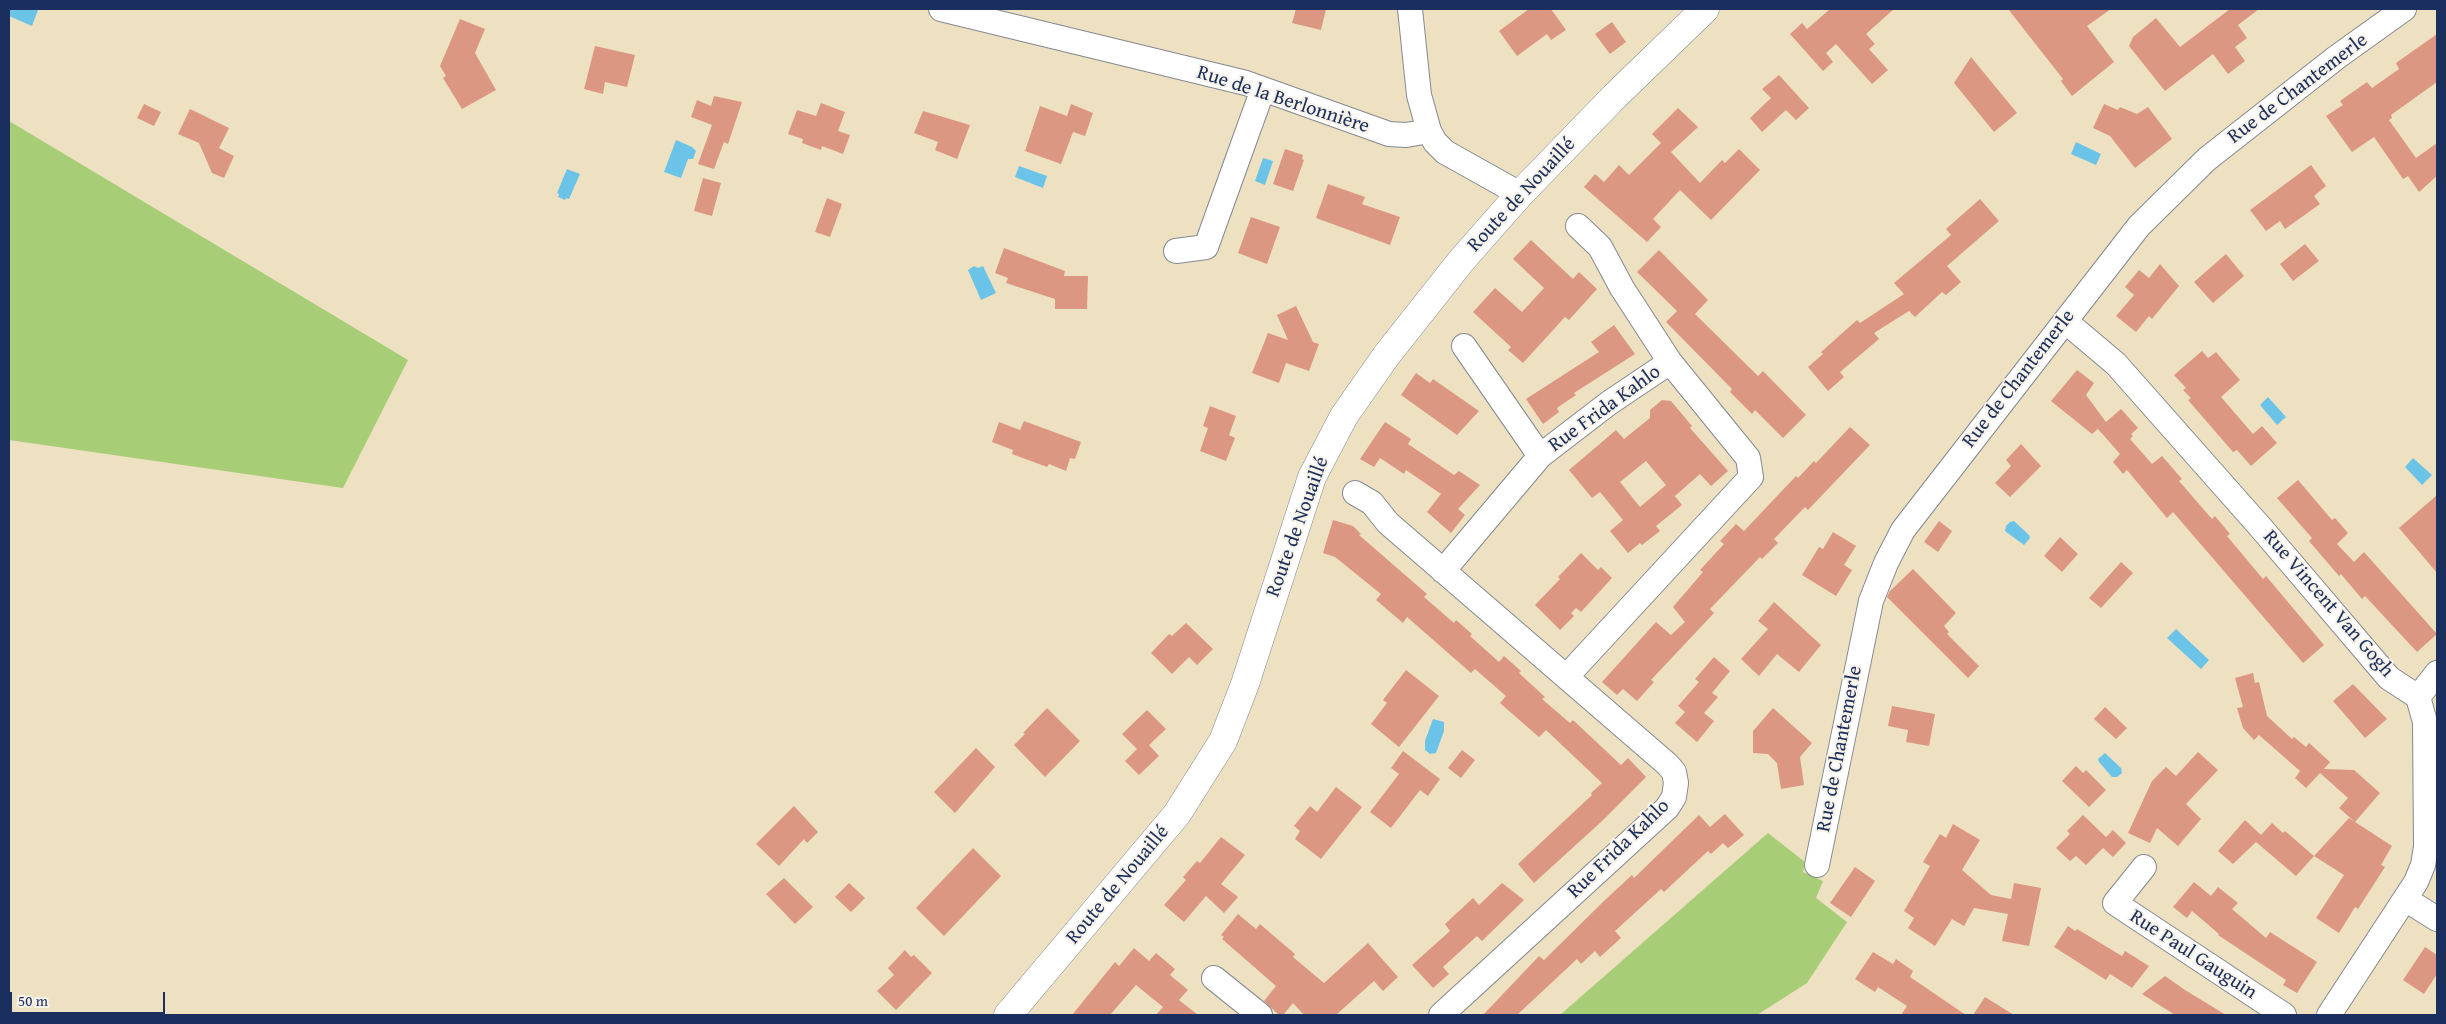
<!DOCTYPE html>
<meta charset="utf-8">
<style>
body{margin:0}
#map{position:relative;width:2446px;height:1024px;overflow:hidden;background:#ede1c2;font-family:"Gentium Book Plus",serif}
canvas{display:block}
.frame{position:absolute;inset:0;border:10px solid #1b2f5e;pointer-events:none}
.scale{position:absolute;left:10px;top:992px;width:155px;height:22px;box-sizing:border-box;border:2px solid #1b2f5e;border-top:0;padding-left:6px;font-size:15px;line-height:18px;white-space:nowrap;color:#1b2f5e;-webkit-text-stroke:4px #f7f3e8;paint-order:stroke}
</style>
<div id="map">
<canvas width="2446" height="1024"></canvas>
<div class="frame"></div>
<div class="scale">50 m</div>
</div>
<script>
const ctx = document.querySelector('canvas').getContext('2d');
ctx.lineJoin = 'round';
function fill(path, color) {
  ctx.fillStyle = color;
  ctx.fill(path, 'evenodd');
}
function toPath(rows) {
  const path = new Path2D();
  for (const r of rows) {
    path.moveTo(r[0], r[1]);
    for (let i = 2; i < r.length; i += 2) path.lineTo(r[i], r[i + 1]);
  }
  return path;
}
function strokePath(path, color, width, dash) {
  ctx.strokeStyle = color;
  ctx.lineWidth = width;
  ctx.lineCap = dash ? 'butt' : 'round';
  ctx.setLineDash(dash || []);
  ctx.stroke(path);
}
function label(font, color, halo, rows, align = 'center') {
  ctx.font = font + ' "Gentium Book Plus",serif';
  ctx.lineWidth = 4;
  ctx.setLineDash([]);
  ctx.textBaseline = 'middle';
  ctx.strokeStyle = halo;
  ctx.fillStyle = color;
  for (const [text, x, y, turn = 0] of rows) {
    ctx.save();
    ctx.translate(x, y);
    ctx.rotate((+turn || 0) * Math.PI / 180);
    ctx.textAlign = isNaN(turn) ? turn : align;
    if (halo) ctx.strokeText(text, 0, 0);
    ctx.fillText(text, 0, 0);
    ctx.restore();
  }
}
const green = toPath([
 [9,121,408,360,343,488,9,440],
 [1768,833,1805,862,1803,872,1823,881,1816,898,1847,922,1807,983,1757,1015,1560,1015]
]);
const water = toPath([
 [9,9,36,9,38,10,32,26,9,16],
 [676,140,692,147,696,151,693,159,688,159,681,178,664,172],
 [2076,142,2101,154,2096,165,2071,154],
 [1263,158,1273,161,1265,185,1255,181],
 [1019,166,1047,176,1043,188,1015,177],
 [567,169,580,174,569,199,566,198,565,200,558,197,559,194,557,193],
 [974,266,978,268,983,266,996,293,981,300,968,270],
 [2268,397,2286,417,2277,425,2260,405],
 [2413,458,2432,475,2422,485,2405,467],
 [2014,521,2029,535,2030,538,2024,545,2005,531,2006,526,2010,522],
 [2176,629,2209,660,2201,669,2167,638],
 [1433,719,1444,722,1444,731,1436,753,1430,754,1425,750,1425,741],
 [2105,753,2121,768,2122,773,2117,777,2112,777,2099,762,2098,759]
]);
const building = toPath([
 [1296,9,1326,9,1321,30,1292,23],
 [1529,9,1551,9,1566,30,1551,40,1547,34,1517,56,1499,31],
 [1830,9,1894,9,1866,34,1875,44,1869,49,1888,70,1872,84,1836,44,1826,53,1833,62,1823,71,1790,34,1802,23,1807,29],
 [2008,9,2111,9,2087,26,2114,62,2072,96,2061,81,2063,79],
 [2230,9,2259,9,2238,25,2247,38,2235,47,2245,61,2228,74,2213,54,2165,91,2129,46,2133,37,2156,18,2180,47],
 [460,19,485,29,475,53,496,90,462,109,443,78,446,76,440,66],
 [1612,22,1626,42,1610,54,1595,34],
 [2437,34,2437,82,2391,115,2392,118,2389,120,2416,158,2437,143,2437,176,2419,192,2408,176,2403,179,2374,137,2352,152,2326,116,2343,105,2340,101,2367,82,2372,88,2399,69,2396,63],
 [595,46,635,55,627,87,605,82,603,94,584,89],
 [1971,57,2017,113,1994,132,1954,83],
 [1779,75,1809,108,1796,120,1786,110,1762,132,1750,118,1771,98,1762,89],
 [714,96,742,102,728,144,724,142,714,169,698,164,712,125,691,117,697,100,711,106],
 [821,103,845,112,838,131,850,135,843,154,822,146,821,150,802,143,803,139,788,134,797,110,816,116],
 [144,104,161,112,154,126,137,118],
 [1071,104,1093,113,1085,136,1073,132,1061,164,1025,151,1040,106,1067,116],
 [2104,104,2118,110,2120,107,2137,114,2148,107,2172,139,2135,168,2110,136,2093,128],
 [1678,108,1698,127,1671,152,1700,183,1722,160,1725,163,1739,149,1760,170,1711,220,1680,190,1653,219,1661,227,1647,242,1584,187,1595,174,1604,182,1619,165,1629,175,1661,143,1652,134],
 [190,109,229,128,219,148,234,156,224,178,212,173,199,143,178,134],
 [923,111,970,125,957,159,935,150,938,142,914,133],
 [1285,149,1303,155,1302,159,1304,160,1293,191,1273,184],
 [2311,165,2326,186,2314,196,2320,204,2285,229,2280,221,2266,231,2250,210],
 [703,178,721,183,712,216,694,211],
 [1328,184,1365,197,1362,204,1400,217,1390,245,1316,218],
 [827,198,842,204,830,237,815,232],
 [1980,199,1999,221,1947,266,1961,282,1946,295,1942,292,1915,317,1909,311,1874,333,1879,339,1840,372,1844,377,1828,391,1808,367,1823,354,1821,352,1857,320,1860,323,1904,294,1894,283,1951,235,1946,229],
 [1251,217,1280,227,1267,264,1238,253],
 [1531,240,1573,279,1579,272,1597,289,1569,320,1565,317,1523,363,1508,350,1511,347,1473,312,1495,288,1522,312,1544,288,1513,259],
 [2305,244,2319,261,2293,281,2280,264],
 [1004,248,1065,271,1064,276,1088,276,1087,309,1055,309,1055,299,1006,283,1008,278,995,273],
 [1659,250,1708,300,1695,314,1758,376,1763,371,1806,415,1783,438,1755,410,1752,414,1730,392,1732,389,1666,322,1677,311,1637,272],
 [2226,254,2244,276,2213,303,2194,282],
 [2160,264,2179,286,2152,319,2149,316,2136,332,2116,316,2134,295,2125,287,2139,270,2149,278],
 [1296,306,1313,342,1319,344,1309,371,1286,363,1279,383,1252,373,1268,333,1288,340,1277,315],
 [1614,325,1635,354,1574,393,1576,395,1557,408,1559,412,1543,424,1526,399,1599,352,1591,342],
 [2202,351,2208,358,2216,352,2240,380,2221,397,2253,434,2262,426,2277,443,2251,466,2237,450,2233,452,2188,400,2191,398,2183,390,2186,388,2174,375],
 [2077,370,2094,383,2086,395,2106,422,2092,434,2051,401],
 [1416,373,1430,383,1433,379,1479,411,1457,435,1401,395],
 [1662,400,1671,401,1692,426,1690,428,1728,471,1711,486,1700,474,1675,496,1646,461,1620,482,1640,507,1666,485,1682,505,1656,526,1660,531,1642,545,1640,543,1628,553,1610,531,1623,520,1600,492,1592,498,1569,470,1616,430,1624,439,1650,418,1650,410],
 [1210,406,1236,416,1229,435,1235,438,1226,461,1200,451,1208,428,1203,426],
 [2121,409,2138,428,2131,434,2133,436,2130,439,2152,464,2162,456,2182,479,2179,481,2212,519,2215,516,2230,534,2227,536,2263,579,2266,576,2324,645,2303,663,2173,512,2167,518,2127,470,2123,474,2113,462,2120,454,2098,429],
 [1024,421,1081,442,1075,459,1070,458,1066,471,1049,464,1047,467,1012,454,1013,450,992,442,999,422,1020,430],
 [1385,422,1411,439,1408,444,1454,475,1459,471,1480,485,1458,509,1465,515,1451,533,1427,512,1441,494,1406,470,1404,474,1380,458,1374,467,1360,459],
 [1850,427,1870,445,1808,510,1805,507,1774,539,1778,543,1762,559,1760,557,1710,609,1714,613,1651,680,1654,682,1637,701,1623,689,1617,695,1602,682,1656,622,1671,635,1685,622,1673,607,1703,572,1700,570,1724,544,1720,541,1736,524,1744,531,1796,476,1798,478,1814,461,1816,463],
 [2021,444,2041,466,2010,497,1995,483,2011,466,2006,460],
 [2298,480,2332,520,2335,518,2348,533,2337,544,2354,562,2364,552,2437,634,2417,652,2365,596,2362,599,2341,574,2339,576,2309,541,2312,538,2277,498],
 [2437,495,2437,573,2399,528],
 [1333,520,1353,526,1361,534,1359,535,1427,594,1424,597,1454,623,1456,620,1472,634,1470,636,1499,662,1504,656,1521,671,1519,673,1545,697,1542,699,1570,723,1573,720,1621,765,1628,758,1646,777,1601,822,1534,883,1518,864,1592,795,1591,793,1602,783,1546,730,1539,737,1509,711,1500,703,1506,696,1475,669,1471,673,1407,617,1403,623,1376,600,1381,594,1335,557,1323,553],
 [1939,521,1952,531,1938,552,1924,542],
 [1833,532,1856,546,1844,565,1852,570,1836,596,1802,575,1819,547,1823,549],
 [2060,537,2078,554,2062,572,2044,556],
 [1581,553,1598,570,1601,567,1612,578,1581,612,1576,608,1571,613,1574,616,1560,630,1535,605,1560,579,1558,577],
 [2121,562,2133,573,2101,608,2089,598],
 [1913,569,1956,613,1944,626,1949,632,1947,634,1979,666,1968,678,1887,597,1890,591],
 [1774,602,1821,645,1799,672,1777,654,1759,676,1741,659,1768,629,1758,621],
 [1186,623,1213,649,1197,665,1189,657,1172,674,1151,653,1169,634,1172,636],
 [1714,657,1730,671,1712,693,1718,697,1704,713,1714,721,1697,742,1675,723,1685,712,1678,706,1699,682,1695,679],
 [1406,670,1439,696,1399,747,1371,724,1387,703,1383,700],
 [2253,673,2255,683,2259,682,2267,716,2292,739,2294,737,2306,747,2309,743,2330,762,2324,769,2354,770,2380,793,2355,822,2339,808,2348,798,2320,773,2306,788,2295,778,2300,771,2259,735,2254,740,2243,728,2237,708,2243,707,2235,678],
 [2353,684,2387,719,2365,738,2333,701],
 [1892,706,1935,714,1929,746,1906,742,1908,730,1888,726],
 [2105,707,2127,728,2116,739,2094,719],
 [1047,708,1080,741,1045,777,1014,745,1025,734,1023,733],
 [1773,708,1812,743,1800,757,1804,785,1781,789,1777,763,1768,754,1753,753,1753,731],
 [1147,710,1166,729,1149,745,1159,756,1139,775,1125,761,1137,749,1122,734],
 [976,748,995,767,955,813,934,792],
 [1462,750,1475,760,1461,778,1448,768],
 [1403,751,1440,779,1428,796,1420,790,1391,828,1370,812,1399,774,1391,768],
 [2198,752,2218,770,2186,804,2201,819,2178,846,2157,828,2150,843,2128,833,2152,781,2166,767,2176,776],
 [2076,766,2083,773,2086,770,2106,790,2089,807,2062,781],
 [1336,787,1362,807,1321,859,1295,839,1300,831,1294,826,1310,806,1317,812],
 [794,806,818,832,807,843,804,839,779,866,756,844],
 [1725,814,1744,835,1728,848,1723,843,1711,854,1708,851,1664,892,1661,889,1615,931,1621,938,1600,957,1595,951,1581,964,1577,959,1517,1015,1483,1015,1539,956,1544,960,1605,900,1632,875,1634,878,1699,815,1710,827],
 [2083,815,2106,837,2113,830,2126,843,2113,857,2103,848,2086,865,2076,856,2070,861,2056,848,2070,834,2067,831],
 [2349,818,2392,846,2381,865,2385,867,2358,909,2355,907,2339,933,2316,918,2344,875,2314,856],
 [2245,820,2261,835,2272,823,2283,833,2285,831,2314,856,2296,876,2256,842,2233,864,2218,851],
 [1953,824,1980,840,1962,870,1991,895,2011,899,2014,883,2041,888,2029,946,2002,941,2008,914,1974,908,1964,926,1952,919,1935,946,1908,928,1914,918,1904,911,1930,866,1923,862,1940,834,1946,838],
 [1221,837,1245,855,1221,884,1238,897,1224,913,1206,896,1184,922,1164,905,1186,880,1183,877,1197,861,1200,863],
 [973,848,1001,876,944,936,916,908],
 [1855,867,1875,881,1851,917,1830,903],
 [784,878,813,907,795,924,766,894],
 [2194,882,2211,896,2218,887,2238,903,2232,909,2266,938,2270,932,2317,962,2297,993,2283,985,2286,980,2218,935,2219,934,2192,911,2187,918,2173,907],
 [849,883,865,898,851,912,835,897],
 [1502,883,1524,900,1482,941,1477,936,1443,967,1449,974,1433,988,1412,965,1450,931,1445,924,1473,898,1479,905],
 [1238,914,1256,929,1260,924,1295,954,1293,957,1324,983,1368,943,1398,977,1383,991,1374,981,1336,1015,1304,1015,1293,1003,1283,1015,1279,1015,1264,1001,1276,986,1222,939,1224,937,1221,935],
 [2068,926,2075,931,2077,929,2122,956,2125,951,2149,966,2132,988,2110,974,2106,980,2054,947],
 [2425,947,2437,955,2437,974,2424,994,2403,980],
 [1134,948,1149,961,1156,953,1175,969,1170,975,1188,990,1179,1000,1198,1015,1156,1015,1163,1007,1136,985,1110,1015,1072,1015,1115,962,1119,966],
 [905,950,911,957,914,955,932,973,896,1010,877,991,894,975,888,968],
 [1873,952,1893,964,1896,959,1913,971,1910,977,1966,1015,1901,1015,1907,1006,1878,987,1875,992,1855,979],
 [2165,976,2185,990,2226,1015,2175,1015,2142,994],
 [1985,997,2014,1015,1973,1015]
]);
const street = toPath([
 [941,9,1246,83,1389,134,1406,135,1429,131,1435,142,1445,152,1520,194],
 [1410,9,1419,95,1429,131],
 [1176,251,1206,247,1263,89],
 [2065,321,2116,364,2262,529,2389,678,2418,697,2425,722,2426,847,2423,865,2416,882,2329,1015],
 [1464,346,1540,456],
 [1355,493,1372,503,1388,523,1667,764,1674,772,1676,783,1674,797,1667,808,1441,1015],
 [1443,571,1540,456,1609,403,1670,362],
 [1567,676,1751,477,1748,458,1670,362,1622,288,1600,247,1578,226],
 [2418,697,2437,673],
 [1817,865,1871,601,1886,563,1903,530,2139,226,2207,159,2337,57,2404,9],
 [2144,867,2115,903,2284,1015],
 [2405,899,2437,919],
 [1214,978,1260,1015]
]);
const secondary = toPath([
 [1008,1015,1177,814,1223,741,1245,684,1312,477,1344,416,1386,356,1461,261,1520,194,1615,96,1705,9]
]);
const streetNames = [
 ["Rue de Chantemerle",2298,89,-37],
 ["Rue de la Berlonnière",1283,100,18],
 ["Route de Nouaillé",1522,195,-47],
 ["Rue de Chantemerle",2019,379,-52],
 ["Rue Frida Kahlo",1605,409,-36],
 ["Route de Nouaillé",1298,527,-70],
 ["Rue Vincent Van Gogh",2328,604,49],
 ["Rue de Chantemerle",1840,749,-79],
 ["Rue Frida Kahlo",1619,849,-44],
 ["Route de Nouaillé",1118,885,-50],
 ["Rue Paul Gauguin",2193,955,33]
];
fill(green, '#a7cd77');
fill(water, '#6bc4e8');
fill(building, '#dc9783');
strokePath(street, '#848890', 26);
strokePath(secondary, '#848890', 29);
strokePath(street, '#fff', 24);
strokePath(secondary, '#fff', 28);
label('20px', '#1b2f5e', '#f7f3e8', streetNames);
</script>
